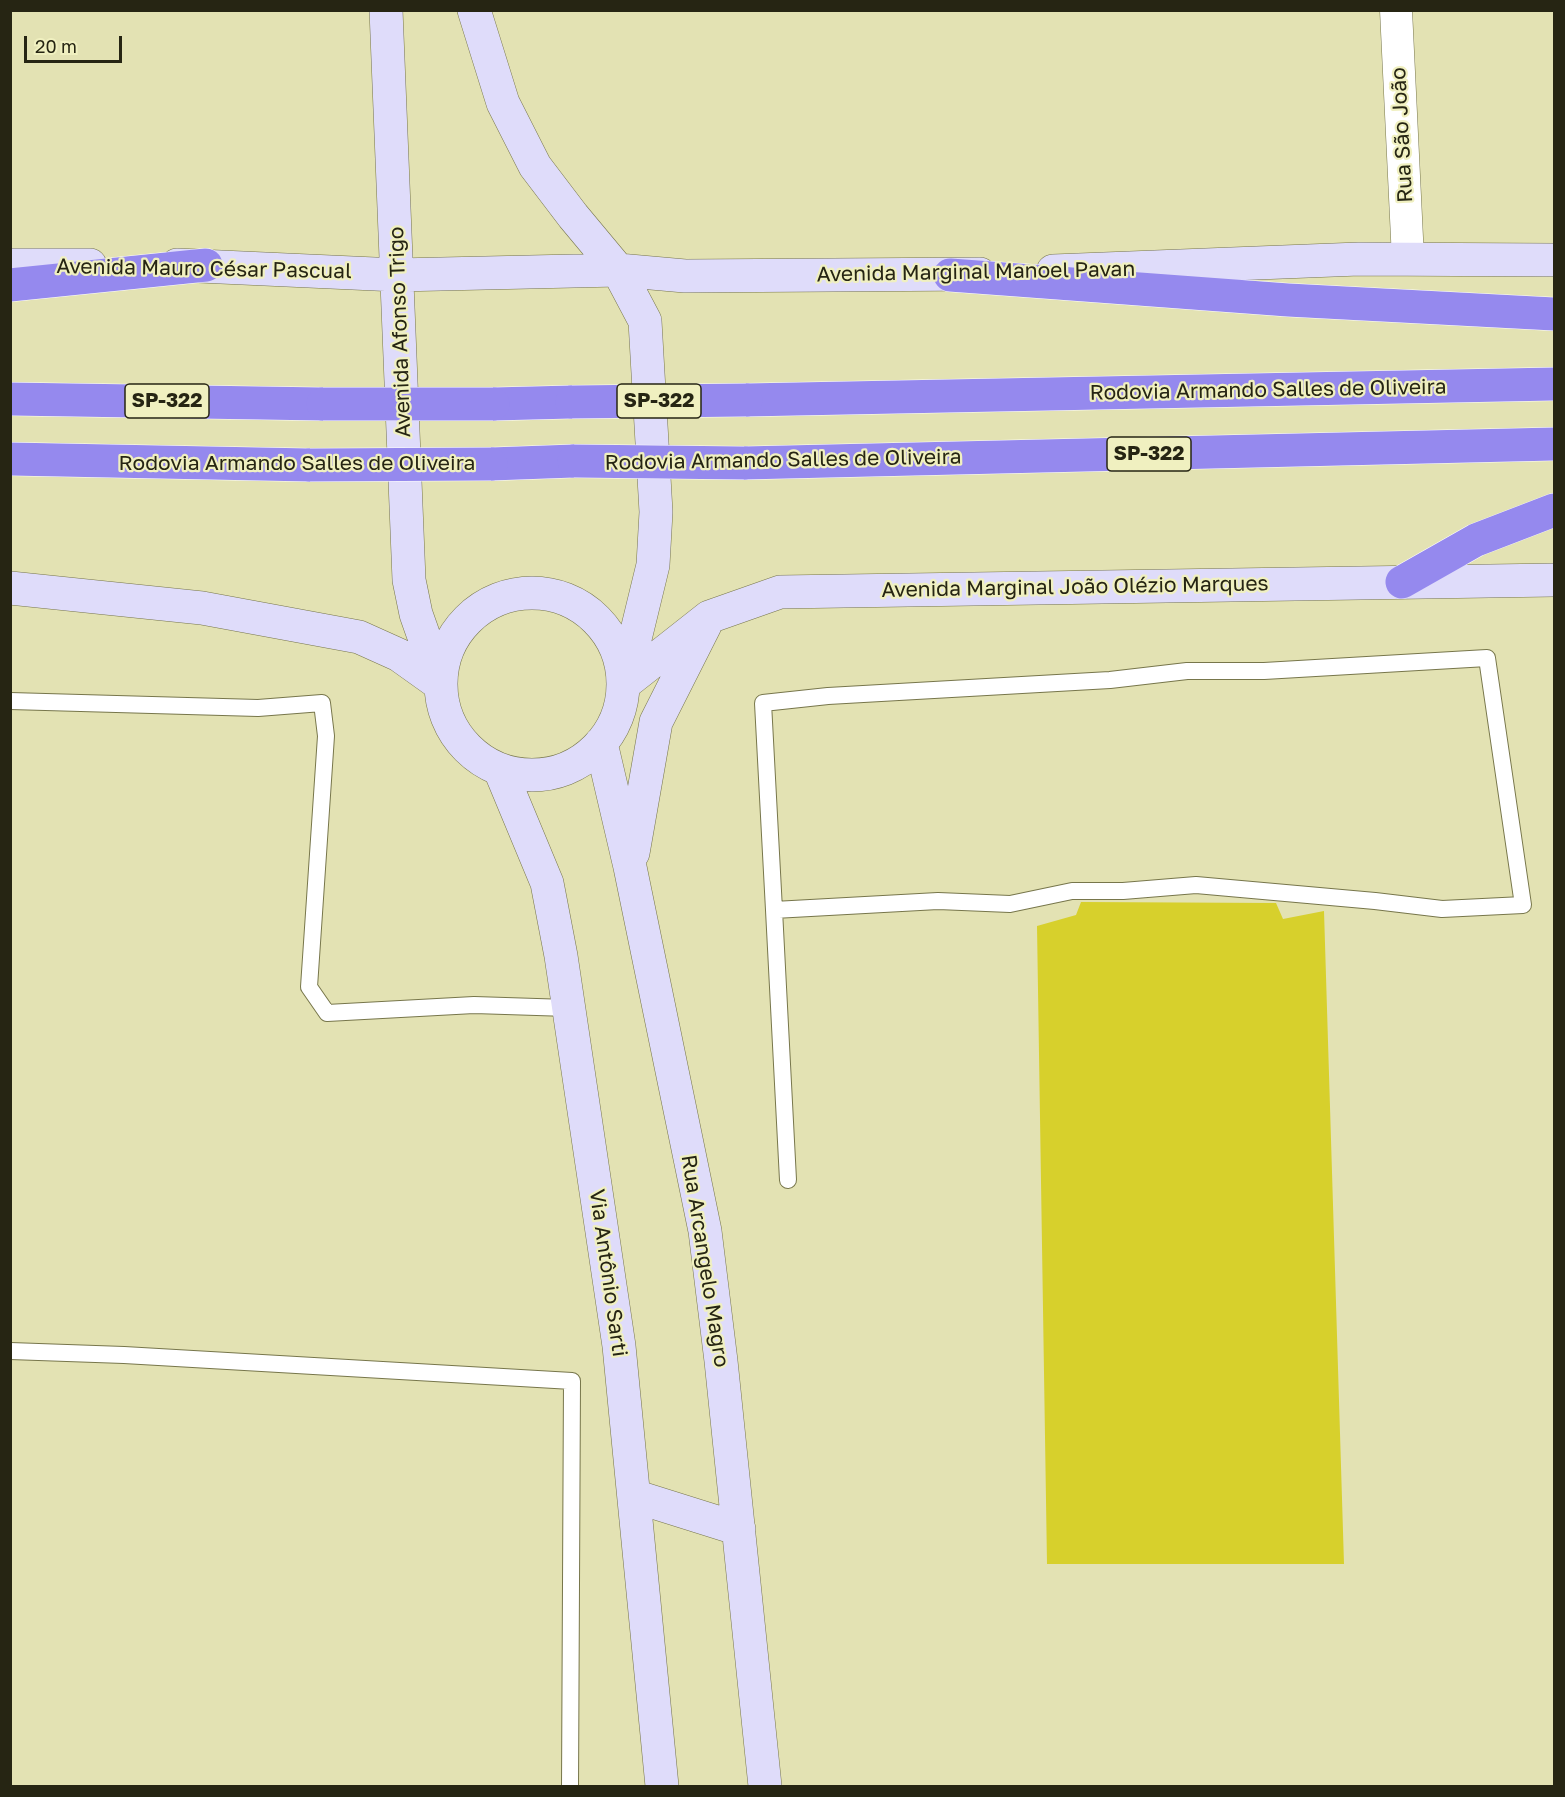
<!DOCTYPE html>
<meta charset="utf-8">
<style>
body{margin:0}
#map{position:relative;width:1565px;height:1797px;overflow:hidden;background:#e3e2b3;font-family:"Golos Text",sans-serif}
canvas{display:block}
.frame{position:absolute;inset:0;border:12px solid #262513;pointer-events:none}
.scale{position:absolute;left:24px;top:36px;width:98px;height:27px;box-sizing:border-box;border:3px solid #262513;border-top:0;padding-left:8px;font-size:18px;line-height:21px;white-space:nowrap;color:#262513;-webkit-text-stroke:4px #f0f0c0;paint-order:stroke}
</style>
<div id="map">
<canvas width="1565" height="1797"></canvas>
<div class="frame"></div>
<div class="scale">20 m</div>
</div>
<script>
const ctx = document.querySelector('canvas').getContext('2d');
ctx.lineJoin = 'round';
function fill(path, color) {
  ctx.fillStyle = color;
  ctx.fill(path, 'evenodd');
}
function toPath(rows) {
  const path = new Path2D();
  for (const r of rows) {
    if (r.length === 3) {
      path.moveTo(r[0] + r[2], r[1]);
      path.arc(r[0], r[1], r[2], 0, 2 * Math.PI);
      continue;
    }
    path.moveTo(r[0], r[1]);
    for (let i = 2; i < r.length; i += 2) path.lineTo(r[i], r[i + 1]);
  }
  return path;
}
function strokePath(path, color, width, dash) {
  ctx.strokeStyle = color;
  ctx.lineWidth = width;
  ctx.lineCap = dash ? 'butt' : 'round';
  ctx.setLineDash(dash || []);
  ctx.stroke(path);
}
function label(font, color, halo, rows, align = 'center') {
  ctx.font = font + ' "Golos Text",sans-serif';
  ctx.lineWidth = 4.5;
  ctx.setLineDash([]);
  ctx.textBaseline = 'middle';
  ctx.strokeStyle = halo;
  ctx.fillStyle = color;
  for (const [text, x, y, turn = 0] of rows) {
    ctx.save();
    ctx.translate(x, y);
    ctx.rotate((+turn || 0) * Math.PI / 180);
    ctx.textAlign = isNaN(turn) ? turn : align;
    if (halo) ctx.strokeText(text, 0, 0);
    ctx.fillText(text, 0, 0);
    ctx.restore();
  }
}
const building = toPath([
 [1081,902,1276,903,1283,919,1324,911,1344,1564,1047,1564,1037,926,1076,915]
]);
const service = toPath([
 [10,701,258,708,322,703,326,736,309,987,327,1013,474,1005,568,1008],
 [774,910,938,901,1010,904,1072,891,1123,891,1196,885,1375,901,1442,909,1523,905,1487,658,1264,671,1187,671,1110,680,828,696,763,703,774,910,788,1180],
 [10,1351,124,1355,572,1381,570,1786]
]);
const minor = toPath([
 [1396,10,1408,259]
]);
const secondary = toPath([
 [386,10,409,580,416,614,441,685],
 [474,10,503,103,535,166,573,216,618,270,645,321,656,512,653,565,624,684],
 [10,265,90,265],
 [177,265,397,275,618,270,685,276,980,274],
 [1053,271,1359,259,1554,260],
 [10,588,202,608,359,637,399,655,441,685],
 [532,684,91],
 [624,684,709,617,780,592,1554,580],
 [601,743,630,867,705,1231,721,1361,765,1786],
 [500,770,547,883,561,956,619,1346,662,1786],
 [633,853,656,722,705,625],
 [634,1496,739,1529]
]);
const motorway = toPath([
 [950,275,1288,300,1554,314],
 [10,285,206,265],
 [10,399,323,404],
 [746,400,1554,384],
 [493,404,572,402],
 [10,459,310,465],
 [744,463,1554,444],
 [491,464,574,461],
 [1402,582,1476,540,1554,510]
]);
const motorwayBridge = toPath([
 [572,402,746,400],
 [323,404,493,404],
 [574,461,744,463],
 [310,465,491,464]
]);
const shields = [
 [167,401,84],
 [659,401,84],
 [1149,454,84]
];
const shieldNames = [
 ["SP-322",167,401],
 ["SP-322",659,401],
 ["SP-322",1149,454]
];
const streetNames = [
 ["Rua São João",1402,135,-93],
 ["Avenida Mauro César Pascual",204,269,1],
 ["Avenida Marginal Manoel Pavan",976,272,-1],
 ["Avenida Afonso Trigo",400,332,-92],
 ["Rodovia Armando Salles de Oliveira",1268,390,-1],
 ["Rodovia Armando Salles de Oliveira",783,460,-1],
 ["Rodovia Armando Salles de Oliveira",297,463],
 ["Avenida Marginal João Olézio Marques",1075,587,-1],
 ["Rua Arcangelo Magro",705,1261,81],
 ["Via Antônio Sarti",608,1273,82]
];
fill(building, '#d7d02c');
strokePath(service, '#77764b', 18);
strokePath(minor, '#77764b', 33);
strokePath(secondary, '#77764b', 34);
strokePath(motorway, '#fff', 34);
strokePath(service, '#fff', 16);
strokePath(minor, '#fff', 32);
strokePath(secondary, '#dfdcfa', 33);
strokePath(motorway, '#9589ee', 33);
strokePath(motorwayBridge, '#fff', 34, []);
strokePath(motorwayBridge, '#9589ee', 33);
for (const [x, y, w] of shields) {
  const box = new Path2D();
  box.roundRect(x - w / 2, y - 17, w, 34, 4.5);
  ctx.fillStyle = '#f0f0c0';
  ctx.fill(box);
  strokePath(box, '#262513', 1.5);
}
label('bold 20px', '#262513', null, shieldNames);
label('21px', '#262513', '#f0f0c0', streetNames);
</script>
